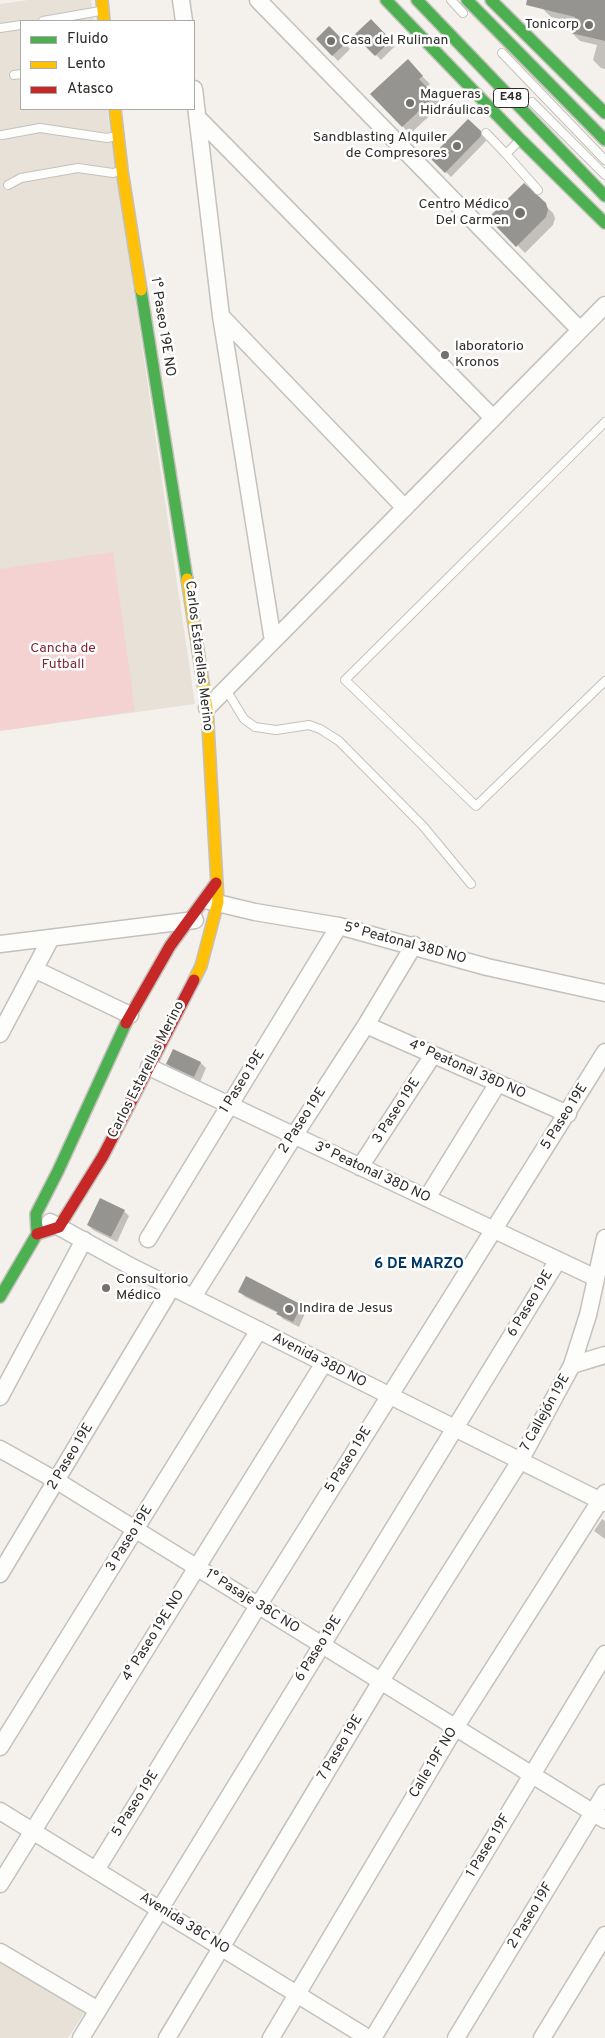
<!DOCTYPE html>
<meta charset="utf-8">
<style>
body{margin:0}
#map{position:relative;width:605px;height:2038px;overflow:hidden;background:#f4f1ec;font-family:Overpass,sans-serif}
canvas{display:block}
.legend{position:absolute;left:20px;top:20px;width:175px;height:90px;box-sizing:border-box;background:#fff;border:1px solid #acabaa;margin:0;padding:6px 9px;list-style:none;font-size:15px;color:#2f2d2a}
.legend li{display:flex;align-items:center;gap:10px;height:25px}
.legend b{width:25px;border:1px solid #acabaa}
</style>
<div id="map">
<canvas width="605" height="2038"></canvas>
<ul class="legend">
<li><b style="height:6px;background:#4caf50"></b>Fluido</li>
<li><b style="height:6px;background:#ffc107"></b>Lento</li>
<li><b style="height:6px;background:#c62828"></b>Atasco</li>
</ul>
</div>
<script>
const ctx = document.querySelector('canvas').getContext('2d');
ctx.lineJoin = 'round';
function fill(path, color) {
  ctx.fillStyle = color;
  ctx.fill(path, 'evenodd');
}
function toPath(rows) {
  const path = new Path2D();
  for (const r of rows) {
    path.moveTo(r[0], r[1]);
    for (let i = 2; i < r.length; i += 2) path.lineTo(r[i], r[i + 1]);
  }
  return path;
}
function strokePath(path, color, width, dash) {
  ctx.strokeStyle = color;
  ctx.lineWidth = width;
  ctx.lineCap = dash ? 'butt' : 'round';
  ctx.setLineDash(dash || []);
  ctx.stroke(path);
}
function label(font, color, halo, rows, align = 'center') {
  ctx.font = font + ' Overpass,sans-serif';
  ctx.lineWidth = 5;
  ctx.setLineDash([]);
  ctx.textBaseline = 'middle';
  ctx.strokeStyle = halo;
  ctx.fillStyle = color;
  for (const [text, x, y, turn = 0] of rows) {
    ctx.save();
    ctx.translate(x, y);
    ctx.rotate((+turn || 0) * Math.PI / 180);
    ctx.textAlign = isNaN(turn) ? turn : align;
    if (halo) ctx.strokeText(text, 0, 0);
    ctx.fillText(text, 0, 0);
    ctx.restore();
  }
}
const built = toPath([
 [28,0,91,0,94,21,21,21,21,109,107,109,195,704,0,731,0,4],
 [0,1960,85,2012,68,2038,0,2038]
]);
const green = toPath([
 [113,552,135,711,0,731,0,569]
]);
const shadow = toPath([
 [546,0,605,0,605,69,601,68,593,60,597,45,580,41,572,33,575,22,551,17,543,9],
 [371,20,395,46,381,60,356,35],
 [329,27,350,49,338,61,317,39],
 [415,69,430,84,426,87,442,104,410,134,372,94],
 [469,120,486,137,486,141,451,177,432,158],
 [524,184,553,213,555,218,553,225,525,253,490,218],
 [174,1050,201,1063,206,1068,200,1082,172,1069,167,1063],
 [124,1211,129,1216,117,1242,93,1230,88,1225],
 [240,1292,301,1306,306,1311,299,1327,283,1319,278,1313,245,1297],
 [602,1519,605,1521,605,1539,594,1531]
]);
const building = toPath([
 [527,0,605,0,605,41,571,33,575,17,526,5],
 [371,19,391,40,375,56,354,35],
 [329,26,346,43,332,56,316,39],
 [408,59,423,76,419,79,435,96,402,127,370,94],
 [468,119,481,131,481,136,445,173,430,158],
 [524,183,546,203,548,210,546,217,516,247,488,218],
 [173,1049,201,1062,194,1077,166,1064],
 [100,1198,125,1210,111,1237,87,1225],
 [246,1276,302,1305,293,1322,276,1314,278,1312,238,1292]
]);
const lane = toPath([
 [451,0,463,13],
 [43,21,100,11],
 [0,28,21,25],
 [502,53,605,160],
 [14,75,21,74],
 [532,102,605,175],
 [486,133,506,154],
 [2,135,40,128,107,138,116,136],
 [519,141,506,154,538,190],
 [8,185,21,178,78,168,113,173,120,171],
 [605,422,345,680,476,806,605,681],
 [225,688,244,719,255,727,276,730,309,725,320,729,339,741,423,826,471,884]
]);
const street = toPath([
 [181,0,184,21],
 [258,0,580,330],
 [194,89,221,316,273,641],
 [198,118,493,418],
 [221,316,405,508],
 [207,708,605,305],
 [209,901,255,912,339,926,487,967,605,993],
 [0,944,195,920],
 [34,969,130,1015],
 [366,1025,568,1114],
 [0,1034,51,938],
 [149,1067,596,1278],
 [360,1167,433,1055],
 [427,1198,498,1083],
 [50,1222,132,1267,605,1503],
 [148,1239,339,926],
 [193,1297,294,1136,366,1025,414,945],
 [572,1365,605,1355],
 [0,1397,84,1240],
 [0,1449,57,1481,605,1820],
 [0,1574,172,1287],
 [0,1747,259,1330],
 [0,1811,368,2038],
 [96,1870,258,1606,605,1052],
 [0,1884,324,1363],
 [0,1952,98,2010],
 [81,2038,558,1260],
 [167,2038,381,1681,520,1461,572,1365,588,1315,605,1238],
 [271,2038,455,1728,605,1493],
 [373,2038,605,1654],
 [456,2038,605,1793],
 [542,2038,605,1935]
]);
const fast = toPath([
 [386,0,521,140,605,223],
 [417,0,605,196],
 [467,0,605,140],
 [491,0,605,113],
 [141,290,187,579],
 [0,1297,37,1234,36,1214,58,1171,126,1023]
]);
const slow = toPath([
 [102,0,104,21],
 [115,109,122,170,141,290],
 [187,579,207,708,218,902,201,966,194,980]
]);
const jam = toPath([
 [126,1023,170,946,216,883],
 [37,1234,59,1227,103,1156,194,980]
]);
const markers = [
 [589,25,5,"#74726e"],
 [331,41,5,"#74726e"],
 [410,103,5,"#74726e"],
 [457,146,5,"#74726e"],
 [520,213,6,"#74726e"],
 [445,355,5,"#74726e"],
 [106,1288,5,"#74726e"],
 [289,1309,5,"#74726e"]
];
const shields = [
 [511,98,35]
];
const shieldNames = [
 ["E48",511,98]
];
const poiNames = [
 ["Tonicorp",579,25,"right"],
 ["Casa del Ruliman",341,41],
 ["Magueras",420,95],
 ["Hidráulicas",420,111],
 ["Sandblasting Alquiler",447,138,"right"],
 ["de Compresores",447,154,"right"],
 ["Centro Médico",509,205,"right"],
 ["Del Carmen",509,221,"right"],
 ["laboratorio",455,347],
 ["Kronos",455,363],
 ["Consultorio",116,1280],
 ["Médico",116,1296],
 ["Indira de Jesus",299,1309]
];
const streetNames = [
 ["1° Paseo 19E NO",162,327,81],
 ["Carlos Estarellas Merino",198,656,83],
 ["5° Peatonal 38D NO",405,944,15],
 ["Carlos Estarellas Merino",147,1070,-63],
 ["4° Peatonal 38D NO",467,1070,24],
 ["1 Paseo 19E",243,1082,-58],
 ["3 Paseo 19E",397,1111,-57],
 ["5 Paseo 19E",565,1117,-58],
 ["2 Paseo 19E",303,1121,-57],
 ["3° Peatonal 38D NO",372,1173,25],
 ["6 Paseo 19E",531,1304,-59],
 ["Avenida 38D NO",319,1361,27],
 ["7 Callejón 19E",546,1413,-61],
 ["2 Paseo 19E",71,1457,-59],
 ["5 Paseo 19E",349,1460,-58],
 ["3 Paseo 19E",130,1539,-58],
 ["1° Pasaje 38C NO",252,1602,32],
 ["4° Paseo 19E NO",154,1636,-58],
 ["6 Paseo 19E",319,1649,-58],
 ["7 Paseo 19E",341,1748,-59],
 ["Calle 19F NO",434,1763,-59],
 ["5 Paseo 19E",136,1804,-58],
 ["1 Paseo 19F",489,1846,-59],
 ["2 Paseo 19F",531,1916,-59],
 ["Avenida 38C NO",184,1924,32]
];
const parkNames = [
 ["Cancha de",63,649],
 ["Futball",63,665]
];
const neighbourhoodNames = [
 ["6 DE MARZO",419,1265]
];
fill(built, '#e7e1d7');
fill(green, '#f4d2d2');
fill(shadow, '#0003');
fill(building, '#959490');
strokePath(lane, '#c4c1bd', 10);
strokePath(street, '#c4c1bd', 19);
strokePath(fast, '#c4c1bd', 14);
strokePath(slow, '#c4c1bd', 14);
strokePath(jam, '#c4c1bd', 14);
strokePath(lane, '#fdfdfc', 8);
strokePath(street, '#fdfdfc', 16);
strokePath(fast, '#4caf50', 11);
strokePath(slow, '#ffc107', 11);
strokePath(jam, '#c62828', 11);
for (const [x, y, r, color] of markers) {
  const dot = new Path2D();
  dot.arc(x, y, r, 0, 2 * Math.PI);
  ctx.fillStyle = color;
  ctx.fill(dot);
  strokePath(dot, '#fff', 2);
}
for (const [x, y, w] of shields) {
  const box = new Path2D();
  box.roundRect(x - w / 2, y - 9.5, w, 19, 4);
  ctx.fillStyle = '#fff';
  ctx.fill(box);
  strokePath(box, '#2f2d2a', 1);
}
label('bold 12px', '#2f2d2a', null, shieldNames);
label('14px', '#2f2d2a', '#fff', poiNames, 'left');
label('14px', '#2f2d2a', '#fff', streetNames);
label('14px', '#822638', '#fff', parkNames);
label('bold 15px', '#003868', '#fff', neighbourhoodNames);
</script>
